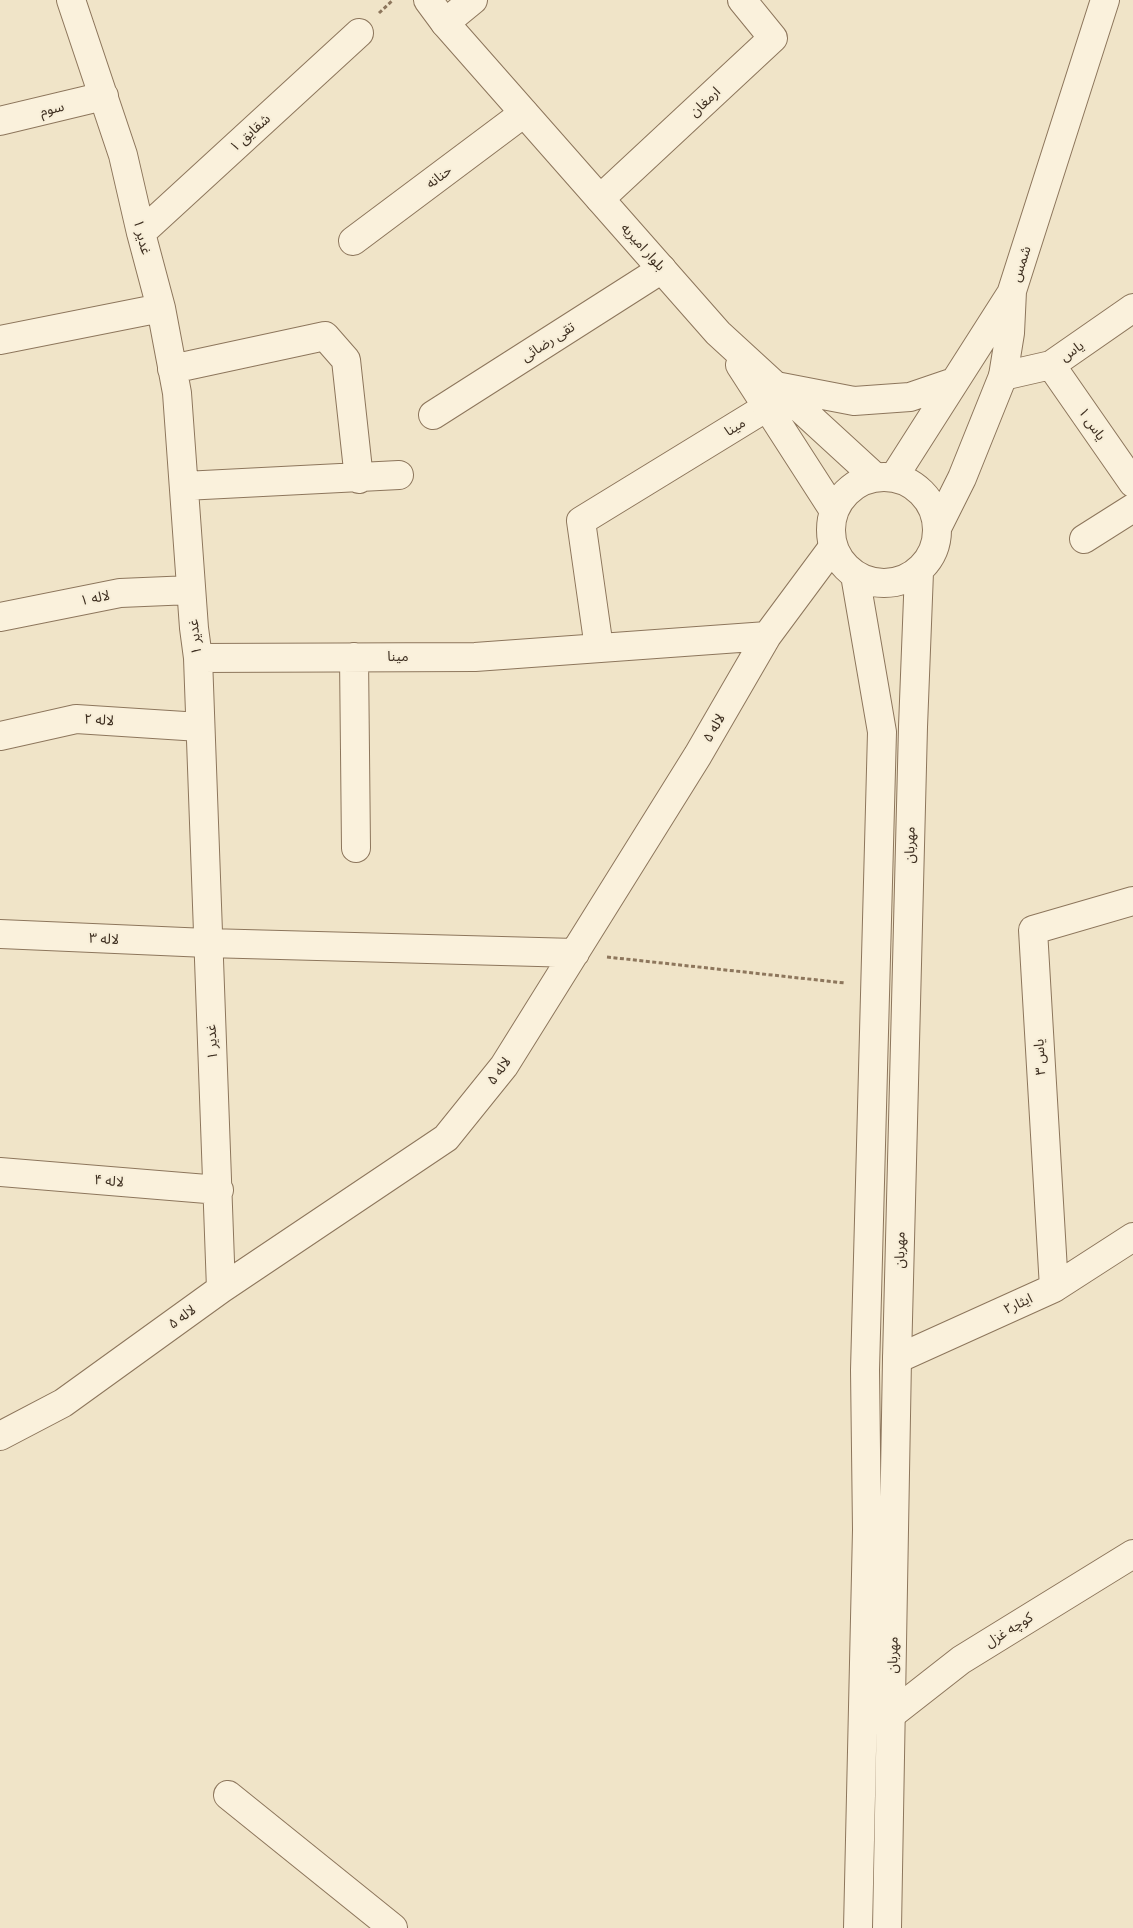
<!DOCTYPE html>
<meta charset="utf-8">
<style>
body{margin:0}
canvas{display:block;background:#f0e4c8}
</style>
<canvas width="1133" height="1928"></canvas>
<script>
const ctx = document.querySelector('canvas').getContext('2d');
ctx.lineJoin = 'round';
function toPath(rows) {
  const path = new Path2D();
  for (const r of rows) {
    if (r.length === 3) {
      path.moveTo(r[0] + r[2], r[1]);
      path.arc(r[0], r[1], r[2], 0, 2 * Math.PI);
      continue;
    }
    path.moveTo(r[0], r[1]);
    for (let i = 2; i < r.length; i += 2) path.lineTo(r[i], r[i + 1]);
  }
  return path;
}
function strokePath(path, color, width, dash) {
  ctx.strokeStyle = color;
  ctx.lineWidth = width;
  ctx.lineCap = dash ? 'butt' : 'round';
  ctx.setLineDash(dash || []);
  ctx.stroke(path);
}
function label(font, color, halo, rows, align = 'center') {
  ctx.font = font + ' "Playfair Display","Noto Sans Arabic",serif';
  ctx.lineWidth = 4;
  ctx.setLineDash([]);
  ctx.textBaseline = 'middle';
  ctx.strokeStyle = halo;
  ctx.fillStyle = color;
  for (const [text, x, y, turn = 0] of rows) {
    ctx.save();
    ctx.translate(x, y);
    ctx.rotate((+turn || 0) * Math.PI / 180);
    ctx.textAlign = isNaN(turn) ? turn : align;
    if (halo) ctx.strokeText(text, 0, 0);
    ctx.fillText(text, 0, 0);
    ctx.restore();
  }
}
const path = toPath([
 [379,13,393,0],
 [607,957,845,983]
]);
const minor = toPath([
 [71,0,123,155,141,233,161,308,177,393,194,628,198,658,221,1289],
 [445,23,473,0],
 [0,121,104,96],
 [600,199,773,38,742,0],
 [141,233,359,33],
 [353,241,524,113],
 [0,340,161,308],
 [1051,365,1133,483],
 [172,369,325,336,346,360,359,479],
 [1003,376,1051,365,1133,308],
 [433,415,662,269],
 [184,486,399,475],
 [1084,539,1133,508],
 [0,617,120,593,191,590],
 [599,648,581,521,767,407],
 [354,657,356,848],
 [198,658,475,657,767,636],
 [0,736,76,719,200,727],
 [0,934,207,943,575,953],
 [0,1172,219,1190],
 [1054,1288,1033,930,1133,901],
 [897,1359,1054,1288,1133,1237],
 [0,1436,63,1403,221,1289,446,1138,504,1066,698,755,767,636,833,547],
 [892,1714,961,1660,1133,1554],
 [228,1795,393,1928]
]);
const tertiary = toPath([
 [428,0,445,23,718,333,875,477],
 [740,365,834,511],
 [776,386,854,401,910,397,954,382],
 [884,530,53],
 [894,477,1012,292],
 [938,526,962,478,1003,376,1010,333,1012,291,1105,0],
 [855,575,882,732,865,1370,867,1530,858,1928],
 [887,1928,897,1359,913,727,919,572]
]);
const streetNames = [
 ["ارمغان",705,102,-43],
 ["سوم",52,109,-14],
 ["شقایق ۱",250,133,-42],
 ["حنانه",439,177,-37],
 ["غدیر ۱",142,237,76],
 ["بلوار امیریه",643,247,48],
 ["شمس",1021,264,-72],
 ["تقی رضائی",548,342,-33],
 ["یاس",1072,351,-34],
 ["یاس ۱",1092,424,55],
 ["مینا",735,427,-32],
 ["لاله ۱",95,598,-11],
 ["غدیر ۱",195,637,-96],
 ["مینا",398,657],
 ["لاله ۲",99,720,4],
 ["لاله ۵",714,728,-60],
 ["مهربان",910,845,-89],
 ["لاله ۳",104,939,3],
 ["غدیر ۱",212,1042,-93],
 ["یاس ۳",1040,1057,-93],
 ["لاله ۵",499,1071,-54],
 ["لاله ۴",109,1181,5],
 ["مهربان",900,1250,-89],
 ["ایثار۲",1018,1304,-25],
 ["لاله ۵",182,1317,-36],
 ["کوچه غزل",1009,1630,-32],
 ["مهربان",893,1655,-89]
];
strokePath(minor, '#8d765c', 30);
strokePath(tertiary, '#8d765c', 30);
strokePath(path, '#8d765c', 3, [4, 2.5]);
strokePath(minor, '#faf1dc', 28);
strokePath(tertiary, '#faf1dc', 28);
label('14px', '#3d2e20', '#f7eed8', streetNames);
</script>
